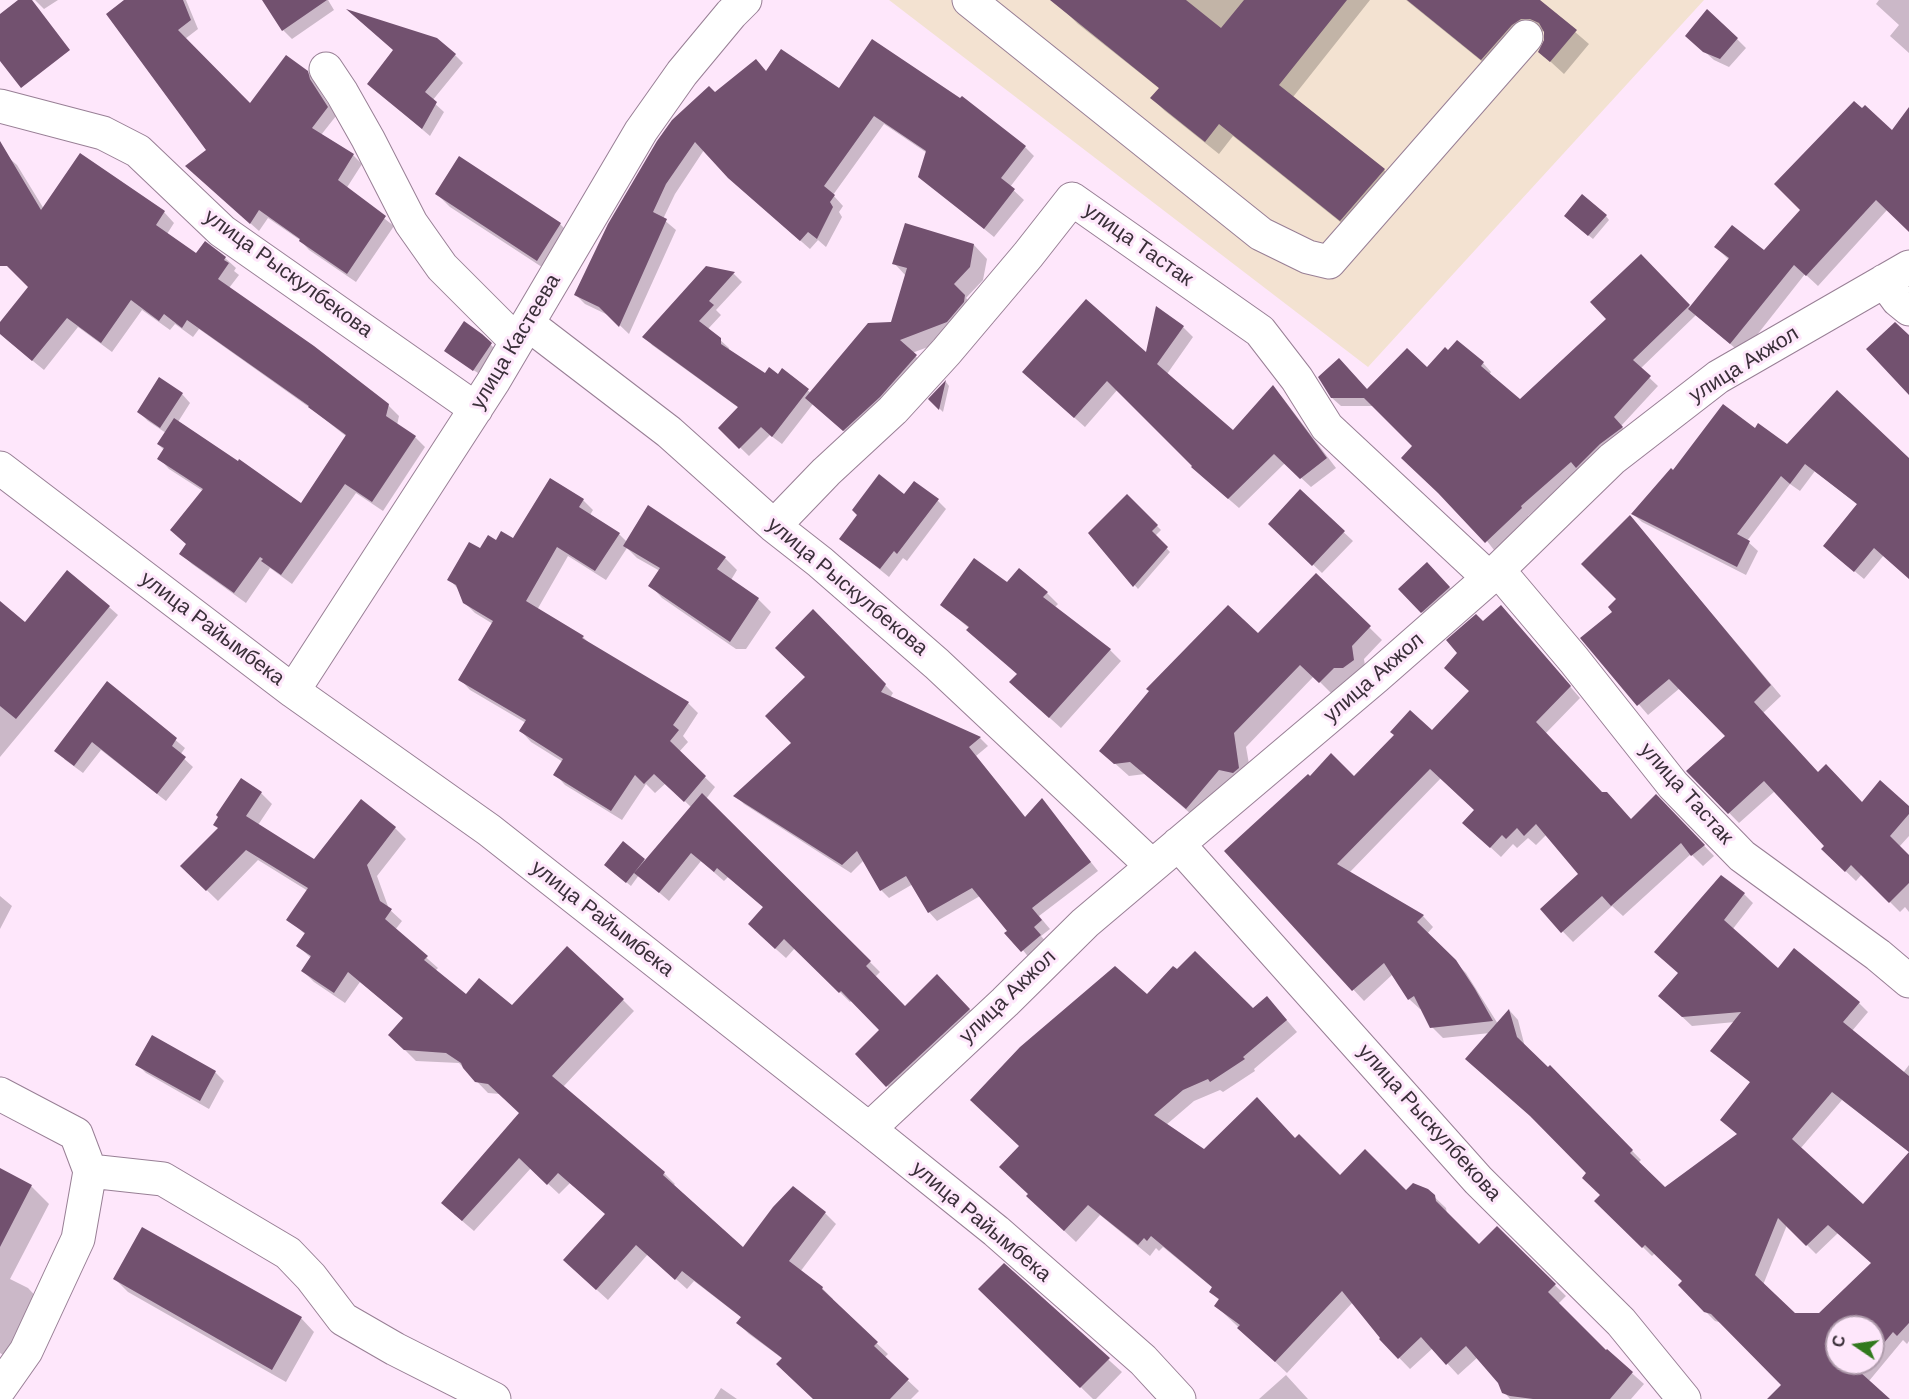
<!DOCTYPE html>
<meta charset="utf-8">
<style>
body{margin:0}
#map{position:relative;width:1909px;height:1399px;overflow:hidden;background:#fee7fb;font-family:Arial,sans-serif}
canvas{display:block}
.north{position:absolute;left:1825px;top:1315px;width:60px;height:60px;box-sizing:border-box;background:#fee7fb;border:2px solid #b09dad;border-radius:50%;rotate:283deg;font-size:16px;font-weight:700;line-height:24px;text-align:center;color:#3a2f39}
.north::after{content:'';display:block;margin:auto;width:21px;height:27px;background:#31791d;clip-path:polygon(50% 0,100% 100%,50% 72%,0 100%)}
</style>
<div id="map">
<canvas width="1909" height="1399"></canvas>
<div class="north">С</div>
</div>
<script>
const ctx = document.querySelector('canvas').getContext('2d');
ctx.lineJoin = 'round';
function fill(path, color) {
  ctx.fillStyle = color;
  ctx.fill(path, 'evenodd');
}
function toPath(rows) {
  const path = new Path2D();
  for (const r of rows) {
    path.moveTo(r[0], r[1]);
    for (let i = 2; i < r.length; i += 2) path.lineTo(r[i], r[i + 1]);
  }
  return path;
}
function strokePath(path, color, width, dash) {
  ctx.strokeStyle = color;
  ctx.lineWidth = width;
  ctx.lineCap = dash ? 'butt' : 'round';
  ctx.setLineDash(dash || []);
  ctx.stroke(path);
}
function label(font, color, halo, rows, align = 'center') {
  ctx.font = font + ' Arial,sans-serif';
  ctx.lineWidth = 6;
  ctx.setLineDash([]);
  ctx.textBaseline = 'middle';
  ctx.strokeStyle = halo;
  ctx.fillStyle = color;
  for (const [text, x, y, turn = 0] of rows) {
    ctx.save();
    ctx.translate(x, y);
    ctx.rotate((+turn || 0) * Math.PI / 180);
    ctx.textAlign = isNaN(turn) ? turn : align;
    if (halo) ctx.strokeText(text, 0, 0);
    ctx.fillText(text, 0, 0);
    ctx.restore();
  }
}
const education = toPath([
 [889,0,1704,0,1368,367]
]);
const shadow = toPath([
 [35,0,58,0,44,9],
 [126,0,186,0,198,29,185,39,251,105,307,72,316,81,319,90,336,116,321,135,353,155,362,164,346,189,394,226,356,282,309,250,300,240,268,218,259,231,196,175,208,151],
 [263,0,328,0,334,10,292,39,283,30],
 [1073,0,1370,0,1293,97,1384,170,1397,183,1354,233,1233,136,1219,154,1165,111,1152,98,1160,89,1078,24,1065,11],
 [1406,0,1538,0,1589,44,1564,74,1540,52,1546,40,1545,31,1534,32,1495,72],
 [1879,0,1909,0,1909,53,1890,36,1899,25,1876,4],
 [1737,39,1746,48,1729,67,1714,60,1696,44],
 [455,55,463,63,432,101,444,112,430,136,369,84],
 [767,73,840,90,1025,147,1034,156,1010,187,1024,200,994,237,920,177,927,153,884,124,833,195,843,206,839,212,842,217,826,247,818,240,810,249,739,187,704,150,675,194,663,219,676,230,629,334,610,316,585,304,575,294,715,94],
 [1909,110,1909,231,1887,210,1818,286,1805,274,1742,354,1696,315,1640,369,1658,386,1621,426,1630,436,1580,470,1528,516,1529,517,1494,550,1413,446,1374,406,1341,406,1332,398,1368,391,1427,369,1448,352,1457,342,1483,363,1491,372,1489,375,1520,401,1608,320,1641,256,1691,308,1729,260,1716,247,1764,252,1892,133],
 [0,150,17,165,44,209,164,212,174,223,167,234,197,255,225,258,236,268,234,271,239,275,229,288,388,405,399,416,397,425,415,437,425,447,383,511,356,493,292,584,270,568,246,603,192,564,181,554,188,545,203,491,169,469,159,458,164,450,158,444,166,433,148,421,139,412,182,394,190,403,178,422,301,505,347,437,313,410,199,329,193,337,175,324,170,330,142,310,112,352,78,327,44,370,7,340,0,333,0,325,30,287,0,240],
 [460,159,560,224,574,238,551,273,450,207,437,194],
 [1606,216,1609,220,1593,239,1570,220],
 [974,245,987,259,983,280,966,298,978,310,960,335,912,353,930,370,857,443,813,404,782,444,770,435,749,456,720,428,739,408,652,345,644,336,707,267,734,274,742,282,716,310,721,315,708,329,729,348,729,351,765,375,778,376,782,370,811,393,892,323,906,276,894,263],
 [1183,327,1193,337,1167,374,1234,432,1273,387,1282,397,1336,468,1311,487,1285,463,1239,508,1203,477,1118,389,1085,427,1034,382,1147,355],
 [481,335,495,349,478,373,450,355],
 [946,382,949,386,943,412,930,399],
 [1755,431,1787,446,1909,460,1909,578,1884,555,1864,579,1834,554,1858,505,1815,471,1800,491,1790,484,1747,541,1758,551,1746,575,1642,522,1633,514,1673,472],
 [1300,491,1353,541,1322,573,1270,524],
 [905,496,938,501,946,509,907,561,903,558,889,577,841,538],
 [1127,496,1161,530,1155,536,1170,552,1138,589,1090,534],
 [583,500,593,510,590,515,619,534,627,542,725,558,737,570,731,580,758,599,771,612,746,649,736,649,662,598,650,585,660,571,637,558,627,548,606,580,568,556,537,610,583,637,592,646,688,703,698,713,683,736,688,742,679,752,715,787,706,799,880,972,875,977,905,1008,937,976,979,1019,897,1096,857,1054,881,1031,852,1000,850,1002,795,948,786,958,759,934,764,908,728,877,724,881,701,861,669,901,639,875,631,886,610,869,623,843,646,862,692,808,666,783,655,793,646,784,622,820,565,785,555,774,563,762,531,742,521,731,526,723,470,690,460,679,493,624,475,613,464,602,459,590,449,579,481,550,497,542,513,540],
 [1640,528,1781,696,1763,713,1818,774,1862,804,1909,808,1909,836,1899,847,1909,857,1909,912,1905,907,1900,912,1862,874,1856,881,1833,859,1826,846,1775,791,1739,823,1688,771,1728,736,1680,688,1648,715,1582,638,1615,612],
 [1427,564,1458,596,1430,621,1422,612],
 [1316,575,1382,640,1364,659,1366,673,1333,695,1314,676,1246,747,1252,781,1199,821,1145,774,1129,776,1101,751,1258,635],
 [1007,584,1047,593,1058,604,1054,608,1110,650,1121,661,1061,728,1022,693,1018,674,970,629,942,605],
 [0,603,25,624,109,607,118,615,0,757],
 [813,612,893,693,890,698,980,738,988,746,976,756,1026,818,1042,801,1098,871,1039,916,1050,929,1041,936,1048,944,1030,959,980,896,937,921,929,912,913,884,889,898,881,890,864,860,851,873,744,804,736,796,793,743,807,678],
 [1511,618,1580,698,1545,734,1602,794,1632,821,1656,796,1714,856,1703,866,1691,854,1623,916,1612,906,1573,942,1542,910,1580,874,1547,834,1536,845,1528,838,1517,848,1513,844,1501,857,1475,833,1475,810,1441,778,1349,873,1423,916,1433,927,1427,934,1466,973,1498,1024,1510,1011,1518,1020,1525,1047,1548,1069,1550,1067,1641,1160,1638,1163,1665,1189,1738,1135,1751,1083,1712,1051,1735,1022,1692,1026,1660,996,1744,894,1753,903,1732,930,1779,970,1859,1003,1868,1012,1852,1031,1903,1073,1909,1065,1909,1152,1842,1100,1800,1149,1863,1206,1909,1154,1909,1341,1907,1344,1903,1340,1869,1381,1887,1399,1769,1399,1783,1385,1722,1323,1715,1321,1705,1311,1684,1281,1655,1253,1652,1256,1596,1201,1601,1195,1490,1033,1443,1038,1432,1027,1422,1008,1420,1009,1409,999,1393,974,1364,1001,1226,852,1432,733,1470,691,1483,623],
 [1787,1225,1816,1254,1838,1233,1873,1264,1820,1315,1794,1315,1763,1285],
 [1837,1327,1873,1327,1873,1363,1837,1363],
 [107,683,185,748,180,755,193,767,166,801,101,750,83,773,64,759],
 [261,793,272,804,258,825,315,860,395,828,406,839,377,876,389,909,402,921,395,930,438,968,435,971,466,997,512,1007,623,1000,634,1011,563,1087,664,1173,675,1184,673,1186,743,1249,793,1188,825,1213,836,1224,800,1272,822,1288,833,1299,832,1301,888,1354,884,1358,919,1391,911,1399,815,1399,783,1359,749,1334,738,1323,742,1318,694,1281,687,1289,648,1254,608,1300,576,1271,606,1214,570,1183,559,1194,531,1168,474,1231,454,1214,521,1113,500,1094,488,1093,459,1063,416,1061,401,1046,405,1019,360,982,345,1003,314,982,303,971,311,958,298,946,306,935,288,919,308,891,258,860,218,901,182,866],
 [0,896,12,906,0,929],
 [1147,996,1253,1010,1278,1010,1297,1032,1254,1069,1255,1071,1223,1092,1220,1090,1194,1101,1166,1125,1204,1151,1295,1140,1340,1177,1406,1192,1427,1190,1446,1208,1447,1214,1479,1246,1497,1228,1566,1296,1558,1304,1606,1352,1607,1351,1644,1384,1631,1399,1510,1399,1504,1392,1499,1382,1478,1357,1458,1375,1433,1348,1410,1369,1381,1339,1353,1302,1287,1373,1216,1306,1220,1301,1211,1292,1213,1288,1163,1247,1159,1251,1156,1248,1150,1256,1100,1215,1076,1242,1039,1207],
 [137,1064,215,1072,224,1081,209,1109,146,1073],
 [0,1170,31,1186,49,1204,10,1279,28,1288,45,1306,16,1362,0,1353],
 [1004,1265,1122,1372,1096,1399,1093,1399,980,1289],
 [115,1279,301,1318,314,1332,286,1382,128,1292],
 [1286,1375,1308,1399,1259,1399],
 [721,1388,737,1399,714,1399]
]);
const building = toPath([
 [18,0,32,0,70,50,21,88,0,61,0,14],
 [124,0,183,0,191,20,178,30,250,103,286,55,308,71,310,79,328,107,312,128,354,154,338,180,386,216,347,274,299,241,300,239,259,210,250,224,185,166,206,150,106,14],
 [262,0,327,0,282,31],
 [1050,0,1186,0,1221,28,1244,0,1347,0,1279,85,1385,169,1340,221,1219,124,1205,142,1150,98,1159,88],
 [1407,0,1540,0,1577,30,1550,62,1538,52,1544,40,1544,32,1539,23,1530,19,1521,19,1512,25,1481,60],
 [346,9,437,38,456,54,425,92,437,102,422,129,367,84,393,50],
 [1707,9,1738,38,1720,59,1703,52,1685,36],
 [872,39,960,98,962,96,1026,146,1001,178,1015,189,984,229,918,177,926,151,874,116,824,186,835,195,830,202,833,207,817,239,808,232,800,241,728,178,695,142,666,184,653,212,667,219,619,327,599,307,574,295,608,224,657,141,672,120,709,86,715,92,756,59,766,71,781,49,839,88],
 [1854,101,1862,108,1865,105,1892,130,1909,107,1909,232,1876,200,1806,276,1794,265,1730,344,1688,309,1729,258,1714,247,1732,225,1764,250,1800,210,1774,184],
 [0,141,41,210,80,153,165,211,156,225,196,253,205,241,226,257,224,260,229,263,218,279,314,346,389,404,386,416,416,436,372,502,345,484,281,575,261,561,263,559,260,557,234,593,179,554,186,544,170,530,203,489,157,459,164,448,157,444,174,418,238,461,239,459,301,503,346,435,308,407,309,406,187,320,182,328,164,314,159,321,131,300,101,343,67,318,32,361,0,334,0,322,28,287,7,266,0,266],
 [459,156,561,223,537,261,435,194],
 [1582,194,1607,215,1588,236,1564,216],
 [905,223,974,244,970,267,954,284,965,295,964,302,947,322,900,340,917,355,880,397,843,431,805,398,868,323,891,322,907,268,892,264],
 [1641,254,1690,305,1633,360,1651,376,1614,417,1623,427,1600,444,1576,468,1571,462,1521,506,1522,508,1485,543,1438,493,1401,458,1412,446,1364,398,1331,398,1318,377,1339,358,1367,389,1407,348,1427,367,1445,347,1448,350,1457,340,1484,362,1481,366,1520,399,1606,319,1590,302],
 [706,266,735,272,709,301,714,305,699,321,721,338,721,344,765,373,769,367,778,374,782,368,809,389,772,437,761,427,739,449,718,428,738,407,642,337],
 [1086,299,1146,352,1156,306,1184,326,1157,364,1233,430,1273,385,1327,458,1300,479,1274,454,1228,499,1191,467,1192,466,1107,381,1074,418,1022,372],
 [464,321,482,334,492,343,473,371,444,351],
 [1895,322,1909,335,1909,395,1866,349],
 [159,377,183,393,160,428,137,412],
 [946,380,939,410,928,399],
 [1837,390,1909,458,1909,579,1874,548,1854,572,1823,546,1857,504,1805,464,1790,484,1781,476,1737,534,1750,541,1737,567,1631,514,1671,468,1673,470,1723,404,1755,428,1758,423,1787,444],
 [879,474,904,494,914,481,939,499,897,554,894,551,880,569,839,539,857,515,852,510],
 [550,478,584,499,579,507,620,533,595,571,557,547,526,601,584,636,582,638,689,702,673,725,679,730,670,741,706,776,684,802,654,774,644,784,635,775,611,811,553,775,563,759,519,731,526,720,458,680,493,621,463,603,456,585,447,580,469,542,480,548,488,535,496,540,501,531,513,538],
 [1300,489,1345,531,1312,566,1268,524],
 [1127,494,1158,525,1152,531,1168,547,1133,587,1088,533],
 [648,505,726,557,717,569,759,598,730,642,648,586,660,568,623,546],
 [1630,515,1771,685,1754,702,1818,772,1826,764,1862,802,1880,780,1909,806,1909,814,1890,836,1909,855,1909,883,1889,903,1851,865,1845,872,1821,849,1824,846,1764,781,1728,814,1686,771,1725,736,1669,679,1637,706,1580,638,1612,612,1608,607,1616,599,1581,564],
 [974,558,1007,582,1019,568,1048,592,1043,597,1111,649,1049,718,1009,682,1017,674,966,630,969,627,940,605],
 [1427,562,1450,587,1421,613,1398,589],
 [67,570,110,606,16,719,0,706,0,601,25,622],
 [1316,573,1371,626,1352,646,1354,660,1343,668,1334,668,1319,683,1300,665,1234,733,1239,768,1233,773,1219,770,1186,809,1130,762,1114,764,1099,751,1149,691,1146,689,1228,605,1258,633],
 [1501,605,1571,686,1536,722,1602,792,1607,792,1631,819,1656,794,1705,845,1691,856,1681,843,1611,906,1602,896,1561,933,1540,909,1578,874,1536,824,1524,836,1517,828,1506,839,1502,835,1490,848,1462,823,1474,810,1430,769,1337,864,1424,915,1417,922,1456,960,1475,989,1493,1021,1430,1028,1414,996,1408,1000,1384,963,1352,991,1224,851,1308,774,1310,776,1331,753,1354,776,1394,735,1390,732,1410,710,1432,730,1469,691,1444,668,1457,653,1446,640,1476,614,1483,621],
 [813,609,886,684,881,692,981,737,969,747,1025,817,1042,798,1091,862,1032,908,1042,920,1034,927,1041,935,1021,952,1004,933,1007,931,972,888,928,913,906,876,880,891,857,851,842,865,733,796,791,743,765,716,805,677,775,648],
 [107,681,177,738,172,746,186,757,157,794,92,742,74,766,54,751],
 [241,778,262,792,246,816,314,859,361,799,396,827,367,865,380,901,392,909,385,919,428,956,424,960,466,994,479,978,512,1005,567,946,624,999,552,1076,665,1172,663,1175,743,1247,773,1207,793,1186,826,1212,789,1261,823,1287,822,1289,878,1342,874,1346,909,1379,890,1399,813,1399,776,1364,782,1358,736,1323,741,1317,682,1271,675,1280,636,1245,596,1290,563,1260,605,1214,558,1173,547,1185,519,1158,462,1221,441,1203,519,1113,488,1084,475,1082,463,1068,461,1063,446,1053,404,1050,388,1035,403,1018,348,972,334,993,301,971,311,956,296,946,305,933,286,920,308,888,246,850,206,891,180,866,218,828,213,825,218,817,216,815],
 [702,793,871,961,866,966,905,1006,937,974,970,1009,886,1087,855,1054,879,1030,841,991,839,993,784,939,775,949,748,924,763,907,717,868,714,872,691,853,659,893,634,873],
 [623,841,645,859,626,883,604,865],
 [1721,875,1745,893,1724,920,1778,968,1794,948,1860,1002,1843,1022,1909,1076,1909,1323,1897,1336,1893,1332,1873,1356,1873,1327,1837,1327,1837,1363,1867,1363,1860,1372,1890,1399,1767,1399,1781,1385,1711,1314,1704,1312,1678,1285,1682,1281,1645,1245,1642,1248,1594,1201,1600,1195,1582,1178,1586,1173,1530,1116,1465,1059,1509,1009,1517,1037,1548,1067,1550,1065,1633,1150,1630,1153,1665,1187,1737,1134,1720,1120,1750,1082,1710,1051,1741,1012,1682,1017,1658,996,1678,973,1654,952],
 [1832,1092,1909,1152,1863,1204,1792,1139],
 [1778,1218,1806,1246,1828,1225,1871,1263,1819,1313,1795,1313,1755,1275],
 [1195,951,1253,1008,1267,996,1287,1020,1243,1057,1245,1059,1210,1082,1208,1079,1183,1090,1154,1115,1204,1149,1257,1097,1295,1138,1299,1134,1340,1175,1365,1149,1406,1190,1413,1183,1428,1189,1435,1195,1436,1201,1479,1244,1497,1226,1556,1284,1548,1292,1606,1350,1607,1349,1633,1372,1610,1399,1533,1399,1510,1396,1502,1393,1498,1383,1466,1346,1446,1365,1421,1337,1398,1359,1379,1339,1380,1338,1342,1291,1275,1362,1237,1328,1240,1325,1214,1306,1219,1299,1209,1292,1212,1287,1151,1236,1147,1241,1144,1238,1138,1245,1088,1205,1064,1231,1026,1196,1028,1194,999,1167,1019,1146,970,1100,1020,1047,1115,966,1147,994,1173,966,1177,969],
 [152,1035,216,1071,200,1101,135,1065],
 [0,1168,32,1185,0,1247],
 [142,1227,302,1317,272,1370,113,1279],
 [1004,1263,1110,1358,1080,1388,978,1289]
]);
const minor = toPath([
 [969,0,1261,234,1308,257,1329,262,1526,37],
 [326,69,342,93,368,139,411,223,442,267,516,341],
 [0,106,103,133,138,151,222,231,476,409],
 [1884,281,1898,300,1909,309],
 [528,324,669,432,774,526,820,562,937,664,1151,865],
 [0,468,293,691,489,830,869,1129,996,1231,1143,1360,1179,1399],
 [774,526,826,472,893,410,946,352,1028,255,1072,199,1260,331,1297,379,1327,427,1489,578],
 [1498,570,1574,660,1673,785,1742,856,1878,955,1909,981],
 [293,691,493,382,641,131,682,73,731,14,745,0],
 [1178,844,1478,1180,1621,1322,1684,1399],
 [0,1094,76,1134,90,1171,78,1239,26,1351,0,1388],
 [869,1129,1005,1002,1085,923,1376,677,1498,570,1612,459,1718,377,1909,267],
 [90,1171,163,1179,288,1253,311,1277,343,1319,395,1349,494,1399]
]);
const streetNames = [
 ["улица Тастак",1138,245,35],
 ["улица Рыскулбекова",288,274,36],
 ["улица Кастеева",516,342,-59],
 ["улица Акжол",1744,365,-32],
 ["улица Рыскулбекова",847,587,40],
 ["улица Райымбека",212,629,37],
 ["улица Акжол",1374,678,-41],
 ["улица Тастак",1686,794,48],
 ["улица Райымбека",602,919,38],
 ["улица Акжол",1008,997,-44],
 ["улица Рыскулбекова",1429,1123,48],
 ["улица Райымбека",981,1222,40]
];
fill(education, '#f3e2d1');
fill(shadow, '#0003');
fill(building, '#72516f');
strokePath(minor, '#987f95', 35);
strokePath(minor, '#fff', 33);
label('21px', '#3a2f39', '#fee7fb', streetNames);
</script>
